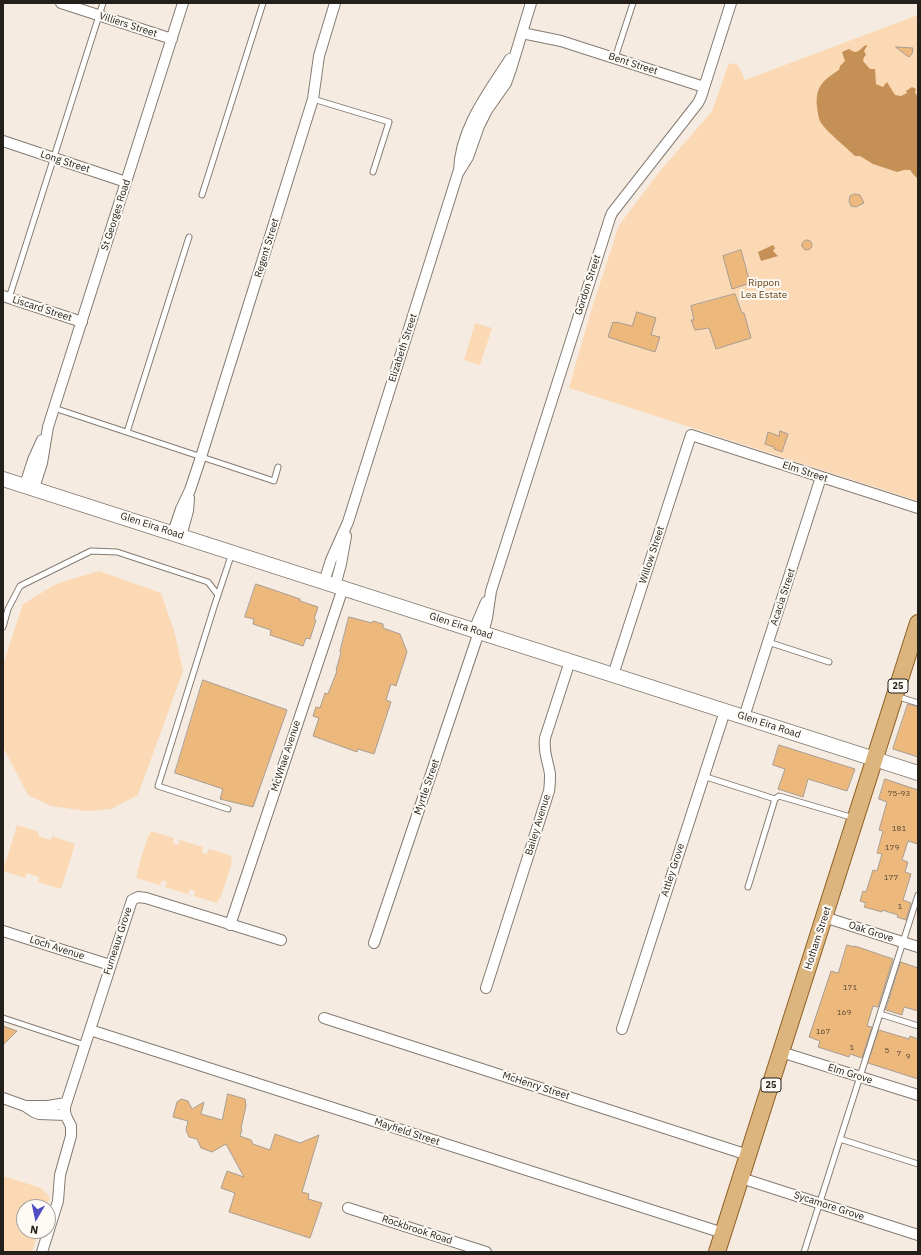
<!DOCTYPE html>
<html>
<head>
<meta charset="utf-8">
<style>
  body { margin:0 }
  #map { position:relative; width:921px; height:1255px; overflow:hidden; background:#f6ebe0; font-family:"IBM Plex Sans",sans-serif }
  canvas { display:block }
  .frame { position:absolute; inset:0; border:4px solid #23201c; pointer-events:none }
  .north { position:absolute; left:16px; top:1199px; width:40px; height:40px; box-sizing:border-box; background:#fefaf5; border:1px solid #a6a39e; border-radius:50%; rotate:189deg; font-size:11px; font-weight:700; line-height:16px; text-align:center; color:#23201c }
  .north::after { content:''; display:block; margin:auto; width:14px; height:18px; background:#514ec5; clip-path:polygon(50% 0,100% 100%,50% 72%,0 100%) }
</style>
</head>
<body>
<div id="map">
<canvas width="921" height="1255"></canvas>
<div class="frame"></div>
<div class="north">N</div>
</div>
<script>
const context = document.querySelector('canvas').getContext('2d');
context.lineJoin = 'round';
function fill(path, color) { context.fillStyle = color; context.fill(path, 'evenodd'); }
function trace(path, color, width, dash) { context.strokeStyle = color; context.lineWidth = width; context.lineCap = dash ? 'butt' : 'round'; context.setLineDash(dash || []); context.stroke(path); }
function write(font, color, halo, rows, align = 'center') {
  context.font = font + ' "IBM Plex Sans",sans-serif'; context.lineWidth = 4; context.setLineDash([]); context.textBaseline = 'middle'; context.strokeStyle = halo; context.fillStyle = color; for (const [text, x, y, turn = 0] of rows) {
    context.save(); context.translate(x, y); context.rotate((+turn || 0) * Math.PI / 180); context.textAlign = isNaN(turn) ? turn : align; if (halo) context.strokeText(text, 0, 0); context.fillText(text, 0, 0); context.restore();
  }
}
const green = new Path2D(`
  M 918,15 L 918,501 L 569,388 L 590,314 L 619,225 L 660,171 L 712,111 L 729,63 L 738,65 L 745,80 Z
  M 475,323 L 492,328 L 480,365 L 464,360 Z
  M 99,571 L 161,593 L 175,634 L 183,671 L 138,795 L 111,809 L 87,811 L 51,806 L 28,795 L 4,749 L 3,743 L 3,665 L 23,604 L 56,584 Z
  M 17,825 L 39,832 L 38,836 L 51,840 L 52,836 L 75,844 L 61,889 L 38,882 L 39,877 L 27,873 L 25,878 L 3,871 Z
  M 151,831 L 174,838 L 173,843 L 178,845 L 180,840 L 203,847 L 202,853 L 207,854 L 209,849 L 232,856 L 231,861 L 232,862 L 220,899 L 219,898 L 217,903 L 194,896 L 195,891 L 190,889 L 188,894 L 165,887 L 167,882 L 162,880 L 160,885 L 136,878 L 138,873 L 137,872 L 148,836 L 149,836 Z
  M 3,1176 L 41,1188 L 50,1197 L 46,1207 L 24,1207 L 24,1231 L 39,1231 L 32,1252 L 3,1252 Z`);
const water = new Path2D(`
  M 866,45 L 867,46 L 864,51 L 866,55 L 864,57 L 863,61 L 870,69 L 875,69 L 876,84 L 883,87 L 887,82 L 895,95 L 901,96 L 907,93 L 906,91 L 912,87 L 916,89 L 915,92 L 918,98 L 918,179 L 913,174 L 910,170 L 904,170 L 897,172 L 873,164 L 860,156 L 855,156 C 844,145 830,135 821,123 C 818,118 818,112 817,107 C 815,87 823,80 839,70 L 840,66 L 845,61 L 842,52 L 849,49 C 858,56 859,49 866,45 Z
  M 773,245 L 775,248 L 773,251 L 778,256 L 761,261 L 758,252 Z`);
const building = new Path2D(`
  M 896,47 L 913,48 L 912,54 L 909,57 L 906,55 Z
  M 855,194 L 860,195 L 864,203 L 856,207 L 851,206 L 849,201 L 850,196 Z
  M802 245a5 5 0 1 1 10 0a5 5 0 1 1-10 0Z
  M 741,250 L 750,283 L 732,289 L 723,256 Z
  M 735,294 L 742,313 L 744,313 L 751,338 L 716,349 L 709,328 L 695,330 L 691,320 L 694,320 L 691,306 Z
  M 637,312 L 656,318 L 651,335 L 660,337 L 655,352 L 608,337 L 613,322 L 616,323 L 616,322 L 632,326 Z
  M 780,431 L 788,434 L 782,452 L 774,449 L 774,447 L 765,444 L 768,432 L 779,436 Z
  M 256,584 L 300,599 L 300,601 L 318,607 L 314,619 L 316,620 L 310,639 L 306,638 L 303,646 L 270,635 L 271,630 L 253,624 L 254,619 L 245,617 Z
  M 349,617 L 372,623 L 373,621 L 383,624 L 383,628 L 400,634 L 407,652 L 396,686 L 391,684 L 386,700 L 391,702 L 374,754 L 358,749 L 357,752 L 313,736 L 319,718 L 313,716 L 316,707 L 320,708 L 325,693 L 328,694 L 337,671 L 336,670 L 341,653 L 340,652 Z
  M 203,680 L 287,710 L 253,807 L 220,799 L 223,789 L 175,773 Z
  M 908,704 L 918,707 L 918,757 L 893,749 Z
  M 779,745 L 855,769 L 847,791 L 808,779 L 803,797 L 778,789 L 785,769 L 773,765 Z
  M 885,779 L 918,790 L 918,844 L 908,841 L 902,860 L 908,862 L 905,872 L 911,874 L 903,900 L 911,903 L 906,920 L 897,917 L 898,915 L 882,910 L 882,912 L 864,907 L 866,903 L 860,901 L 863,891 L 866,892 L 873,870 L 877,871 L 882,854 L 877,853 L 883,831 L 879,830 L 887,802 L 879,799 Z
  M 847,945 L 855,947 L 855,946 L 893,959 L 878,1007 L 873,1006 L 867,1026 L 872,1027 L 862,1058 L 850,1054 L 849,1057 L 818,1047 L 820,1041 L 809,1037 L 831,971 L 838,973 Z
  M 901,962 L 918,968 L 918,1011 L 904,1007 L 902,1015 L 886,1010 Z
  M 3,1026 L 17,1031 L 3,1045 Z
  M 879,1030 L 909,1039 L 910,1036 L 918,1039 L 918,1079 L 868,1063 Z
  M 228,1094 L 245,1099 L 246,1106 L 241,1128 L 242,1130 L 240,1136 L 251,1140 L 253,1144 L 270,1150 L 275,1134 L 300,1143 L 319,1135 L 302,1192 L 309,1194 L 308,1199 L 322,1203 L 310,1238 L 229,1212 L 235,1193 L 221,1188 L 227,1171 L 244,1177 L 226,1144 L 212,1152 L 201,1148 L 197,1139 L 189,1137 L 186,1130 L 188,1121 L 173,1117 L 177,1102 L 181,1099 L 188,1101 L 192,1109 L 204,1102 L 201,1114 L 222,1120 Z`);
const lane = new Path2D(`
  M 615,58 L 633,3
  M 313,99 L 389,122 L 373,172
  M 202,195 L 263,3
  M 9,298 L 103,3
  M 54,408 L 274,481 L 278,467
  M 127,432 L 189,237
  M 3,627 L 8,609 L 20,586 L 91,551 L 117,552 L 208,582 L 218,595
  M 768,642 L 829,662
  M 896,696 L 918,703
  M 703,776 L 775,799 L 748,887
  M 775,799 L 779,796 L 854,818
  M 228,809 L 158,786 L 214,607 L 232,553
  M 880,1014 L 918,1026
  M 3,1018 L 85,1045
  M 840,1139 L 918,1164
  M 804,1252 L 918,895`);
const street = new Path2D(`
  M 61,3 L 172,39
  M 522,33 L 561,41 L 704,87
  M 3,141 L 126,182
  M 459,171 C 460,129 488,93 510,59
  M 3,296 L 82,322
  M 25,485 L 33,460 L 42,440
  M 34,488 L 42,463 L 48,427 L 54,408 L 183,3
  M 173,533 L 181,509 L 190,490 L 201,457 L 313,99 L 319,56 L 335,3
  M 181,536 L 188,511 L 189,498
  M 324,582 L 331,560 L 348,522 L 458,173 L 468,157 L 479,126 L 487,110 L 506,83 L 511,69 L 531,3
  M 335,586 L 341,564 L 346,536
  M 474,630 L 486,602
  M 483,633 L 487,618 L 491,591 L 610,218 L 612,213 L 698,103 L 701,97 L 731,3
  M 613,675 L 691,435 L 918,508
  M 744,717 L 821,477
  M 824,917 L 918,947
  M 230,925 L 343,588
  M 3,931 L 110,965
  M 374,943 L 479,632
  M 486,988 L 549,791 C 550,785 550,780 550,774 C 548,760 543,754 545,738 L 570,661
  M 324,1018 L 748,1155
  M 622,1029 L 725,711
  M 90,1030 L 723,1233
  M 781,1052 L 918,1095
  M 3,1098 L 25,1106 L 48,1106 L 66,1103
  M 25,1106 L 34,1112 L 39,1114 L 66,1115
  M 741,1178 L 918,1235
  M 348,1208 L 486,1252
  M 42,1252 L 58,1201 L 60,1175 L 71,1136 L 71,1126 L 65,1114 L 65,1107 L 132,900 L 138,897 L 146,898 L 281,940`);
const secondary = new Path2D(`
  M 3,479 L 918,773`);
const primary = new Path2D(`
  M 717,1252 L 918,623`);
const numberNames = [
  ["75-93",899,794],
  ["181",899,829],
  ["179",892,848],
  ["177",891,878],
  ["1",900,907],
  ["171",850,988],
  ["169",844,1013],
  ["167",823,1032],
  ["1",852,1048],
  ["5",887,1051],
  ["7",899,1054],
  ["9",908,1057]
];
const shields = [
  [898,686,20],
  [771,1085,20]
];
const shieldNames = [
  ["25",898,686],
  ["25",771,1085]
];
const streetNames = [
  ["Villiers Street",128,25,18],
  ["Bent Street",633,64,18],
  ["Long Street",65,162,18],
  ["St Georges Road",116,215,-72],
  ["Regent Street",267,248,-73],
  ["Gordon Street",588,285,-72],
  ["Liscard Street",42,309,18],
  ["Elizabeth Street",403,348,-72],
  ["Elm Street",805,472,18],
  ["Glen Eira Road",152,526,18],
  ["Willow Street",652,555,-72],
  ["Acacia Street",783,597,-72],
  ["Glen Eira Road",461,626,18],
  ["Glen Eira Road",769,725,18],
  ["McWhae Avenue",286,756,-72],
  ["Myrtle Street",427,787,-71],
  ["Bailey Avenue",538,825,-73],
  ["Attley Grove",673,870,-72],
  ["Oak Grove",871,932,18],
  ["Hotham Street",818,938,-72],
  ["Furneaux Grove",118,941,-72],
  ["Loch Avenue",57,948,18],
  ["Elm Grove",850,1074,17],
  ["McHenry Street",536,1086,18],
  ["Mayfield Street",407,1132,18],
  ["Sycamore Grove",829,1206,18],
  ["Rockbrook Road",417,1230,18]
];
const parkNames = [
  ["Rippon",764,283],
  ["Lea Estate",764,295]
];
fill(green, '#fbd9b5');
fill(water, '#c49055');
fill(building, '#edb87c');
trace(building, '#a79d93', 1);
trace(lane, '#857b72', 7);
trace(street, '#857b72', 12);
trace(secondary, '#857b72', 16);
trace(primary, '#8c6024', 18);
trace(lane, '#fff', 5);
trace(street, '#fff', 10);
trace(secondary, '#fff', 14);
trace(primary, '#dcb47e', 16);
write('8px', '#564634', null, numberNames);
for (const [x, y, w] of shields) { const box = new Path2D(); box.roundRect(x - w / 2, y - 7, w, 14, 3); context.fillStyle = '#fefaf5'; context.fill(box); trace(box, '#23201c', 1); }
write('bold 9px', '#23201c', null, shieldNames);
write('10px', '#23201c', '#fefaf5', streetNames);
write('10px', '#623e10', '#fefaf5', parkNames);
</script>
</body>
</html>
